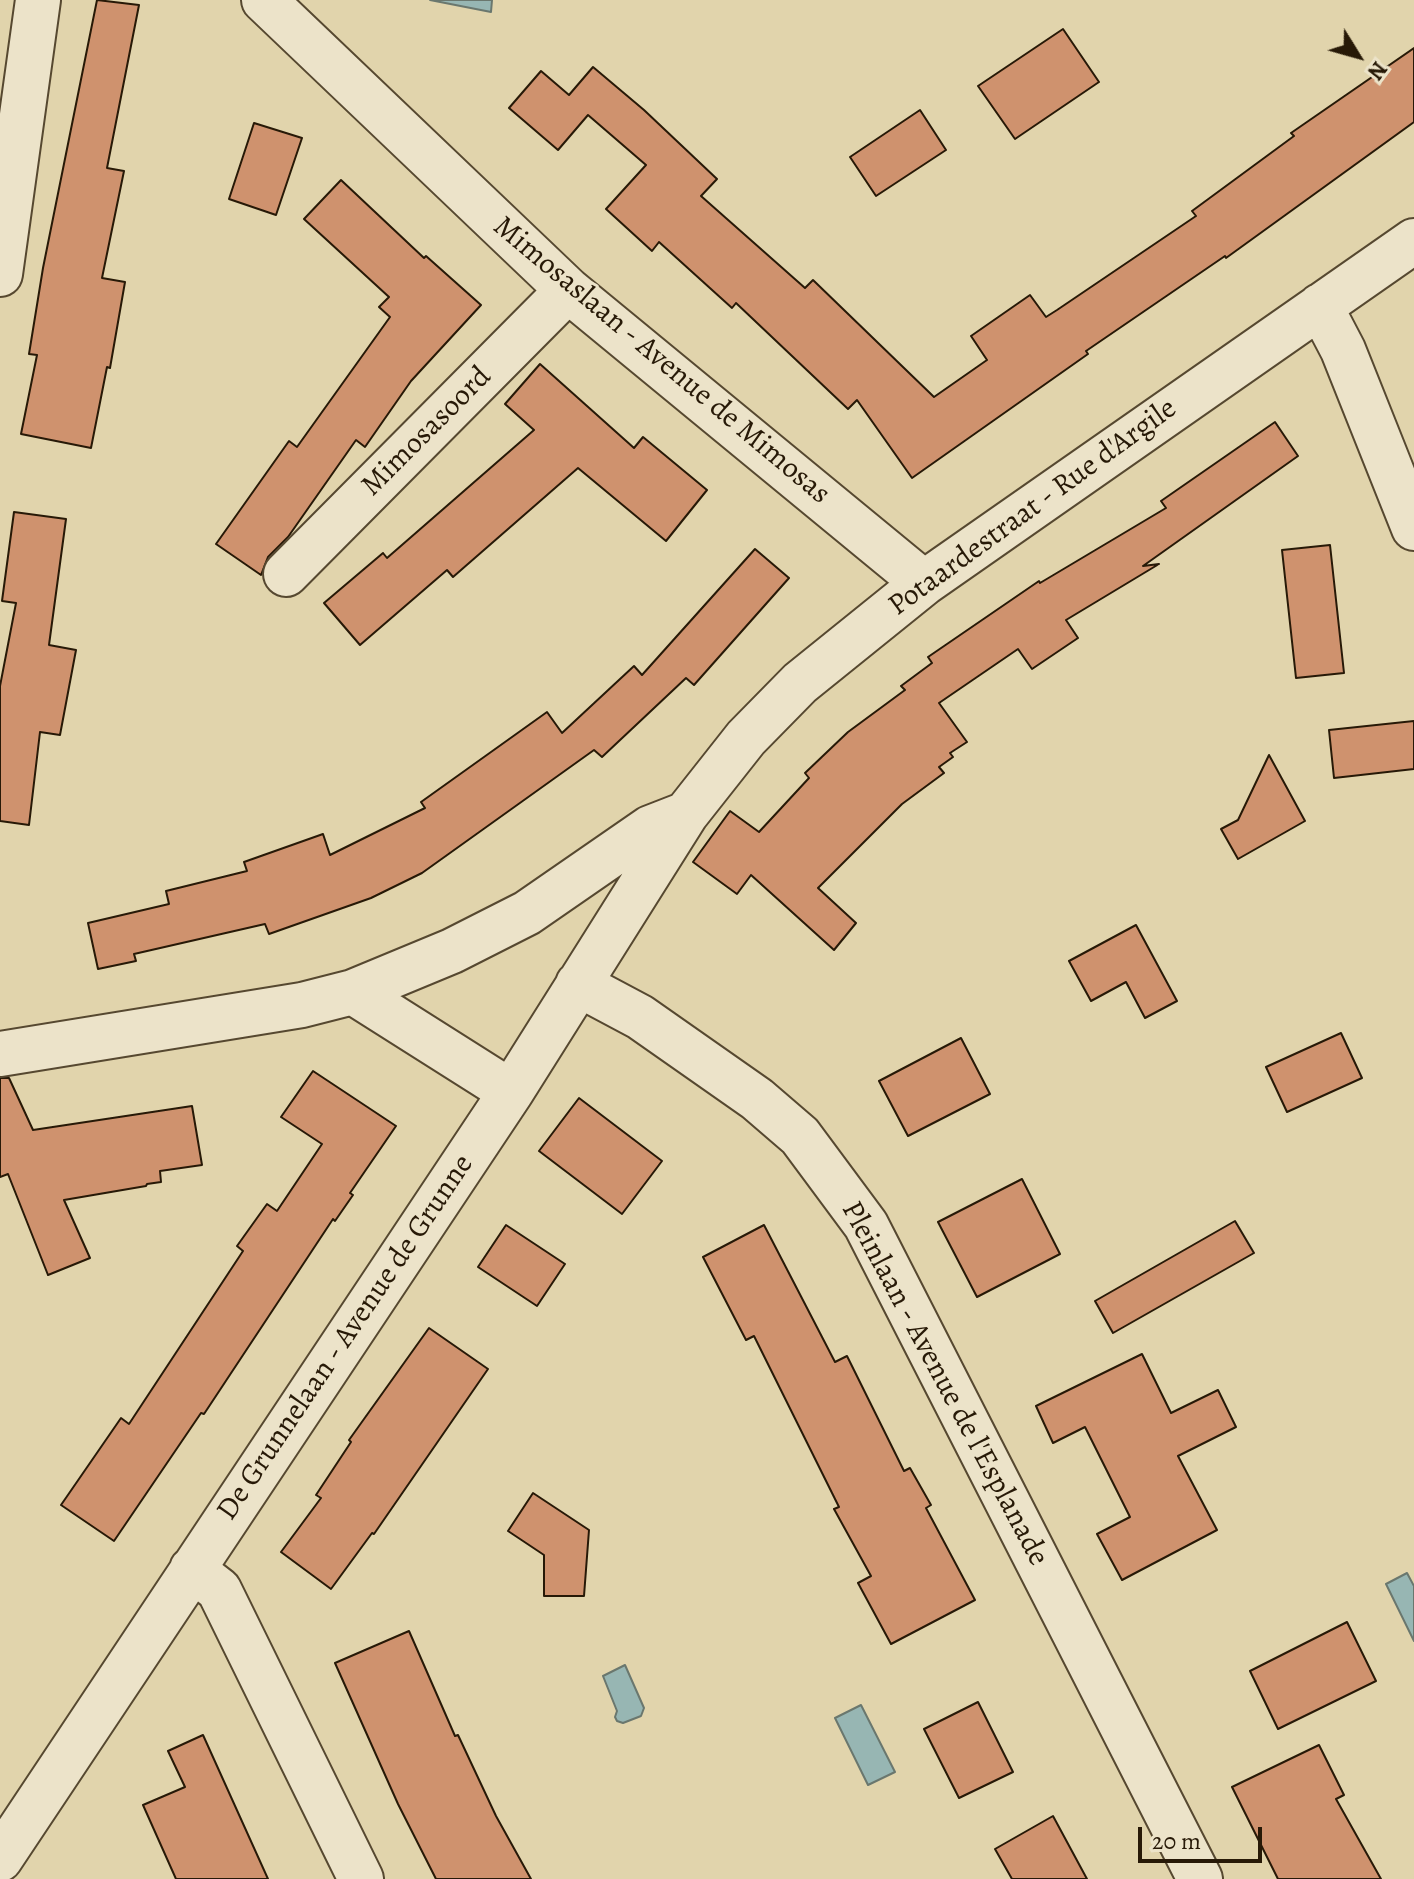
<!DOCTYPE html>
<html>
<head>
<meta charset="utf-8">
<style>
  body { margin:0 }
  #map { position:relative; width:1414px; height:1879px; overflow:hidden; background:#e1d4ac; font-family:Alegreya,serif }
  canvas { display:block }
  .north { position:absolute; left:1318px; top:16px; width:80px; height:80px; -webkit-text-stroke:6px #ece3c9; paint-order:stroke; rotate:127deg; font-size:22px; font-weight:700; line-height:32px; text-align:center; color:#271907 }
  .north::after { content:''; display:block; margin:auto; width:28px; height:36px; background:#271907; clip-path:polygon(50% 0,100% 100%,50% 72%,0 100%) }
  .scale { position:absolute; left:1138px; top:1827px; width:124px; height:36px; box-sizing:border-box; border:4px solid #271907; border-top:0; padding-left:10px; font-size:24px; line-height:28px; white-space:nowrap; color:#271907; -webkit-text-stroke:6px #ece3c9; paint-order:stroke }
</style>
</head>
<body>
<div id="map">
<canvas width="1414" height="1879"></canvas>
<div class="north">N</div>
<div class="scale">20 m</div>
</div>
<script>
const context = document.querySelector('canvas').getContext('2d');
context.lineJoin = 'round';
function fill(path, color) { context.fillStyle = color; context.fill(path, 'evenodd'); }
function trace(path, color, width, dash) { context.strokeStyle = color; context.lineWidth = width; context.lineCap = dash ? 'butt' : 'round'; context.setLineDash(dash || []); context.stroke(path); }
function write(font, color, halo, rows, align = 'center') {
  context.font = font + ' Alegreya,serif'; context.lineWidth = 6; context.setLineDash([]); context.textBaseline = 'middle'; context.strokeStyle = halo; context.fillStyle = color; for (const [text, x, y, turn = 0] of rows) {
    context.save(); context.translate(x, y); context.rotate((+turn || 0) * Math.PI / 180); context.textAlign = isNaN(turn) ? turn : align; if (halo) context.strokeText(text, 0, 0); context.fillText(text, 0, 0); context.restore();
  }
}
const water = new Path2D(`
  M 430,0 L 492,0 L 491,12 Z
  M 1407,1573 L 1414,1586 L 1414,1641 L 1386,1584 Z
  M 625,1665 L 644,1708 L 641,1716 L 623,1723 L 617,1721 L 615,1717 L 617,1711 L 603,1676 Z
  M 861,1705 L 895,1772 L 868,1785 L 835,1718 Z`);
const building = new Path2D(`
  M 97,0 L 139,5 L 107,168 L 124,171 L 102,278 L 125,282 L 110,368 L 107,367 L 91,448 L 21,434 L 37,355 L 29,354 L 43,268 Z
  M 1063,29 L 1099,82 L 1015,139 L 978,86 Z
  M 1414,48 L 1414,122 L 1226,258 L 1225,256 L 1086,351 L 1088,354 L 912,478 L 857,400 L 848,409 L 736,303 L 732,308 L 659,242 L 652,251 L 606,209 L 646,165 L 588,115 L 558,150 L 509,108 L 541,71 L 569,95 L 593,67 L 644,110 L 717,179 L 701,196 L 805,288 L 813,280 L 934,397 L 987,360 L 971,336 L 1030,295 L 1046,317 L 1057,310 L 1196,216 L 1192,211 L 1294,136 L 1291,133 Z
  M 920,110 L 946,150 L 876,196 L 850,157 Z
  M 254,123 L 302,138 L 276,215 L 229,199 Z
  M 341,180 L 424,258 L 426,256 L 481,305 L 411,381 L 365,447 L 356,440 L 288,537 L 268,557 L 261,575 L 216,544 L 289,441 L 297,447 L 390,317 L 379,307 L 389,297 L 304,219 Z
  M 540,364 L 634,448 L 643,437 L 707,490 L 666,541 L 578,468 L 453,577 L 447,570 L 360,645 L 324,603 L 383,553 L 387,558 L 534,430 L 505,404 Z
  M 1275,422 L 1298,456 L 1143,566 L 1159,564 L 1066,620 L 1078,638 L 1032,669 L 1018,649 L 939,703 L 967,742 L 950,753 L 953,757 L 939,767 L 944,773 L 902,804 L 818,888 L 856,923 L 834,950 L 751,875 L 737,894 L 693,862 L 730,811 L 759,832 L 809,778 L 805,773 L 848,732 L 905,690 L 901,686 L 932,663 L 928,657 L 1039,581 L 1040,583 L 1166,508 L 1161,501 Z
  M 14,512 L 66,519 L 49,645 L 76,650 L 60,735 L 40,732 L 29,825 L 0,821 L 0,686 L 16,603 L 2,601 Z
  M 1330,545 L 1344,673 L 1296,678 L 1282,550 Z
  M 755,549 L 789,578 L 694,685 L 686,678 L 602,757 L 594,750 L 422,873 L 371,898 L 269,934 L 265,924 L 134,954 L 136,961 L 98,969 L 88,923 L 169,904 L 166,891 L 247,871 L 244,862 L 323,834 L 330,855 L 425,808 L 421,802 L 547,712 L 562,733 L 634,666 L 642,675 Z
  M 1414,721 L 1414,769 L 1334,778 L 1329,730 Z
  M 1269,755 L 1305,821 L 1238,859 L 1221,829 L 1238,820 Z
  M 1136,925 L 1177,1001 L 1145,1018 L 1126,982 L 1091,1001 L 1069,961 Z
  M 1341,1033 L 1362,1078 L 1287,1112 L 1266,1067 Z
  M 961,1038 L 990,1094 L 908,1136 L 879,1081 Z
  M 313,1071 L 396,1126 L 350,1193 L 353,1195 L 335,1221 L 333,1219 L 204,1414 L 201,1413 L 114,1541 L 61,1505 L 121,1418 L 129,1424 L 243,1251 L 237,1246 L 267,1204 L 277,1211 L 322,1144 L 281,1117 Z
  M 0,1078 L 9,1078 L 33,1130 L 192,1106 L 202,1165 L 160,1171 L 161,1182 L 147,1184 L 146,1186 L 64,1200 L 90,1258 L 48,1275 L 8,1174 L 0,1177 Z
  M 579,1098 L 662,1161 L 622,1214 L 539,1151 Z
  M 1022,1179 L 1060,1254 L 977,1297 L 938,1222 Z
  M 1235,1221 L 1254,1253 L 1113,1333 L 1095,1301 Z
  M 506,1225 L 565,1264 L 537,1306 L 478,1267 Z
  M 764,1225 L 835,1362 L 847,1356 L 904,1471 L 910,1468 L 931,1505 L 926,1508 L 975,1600 L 891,1644 L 858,1583 L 871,1576 L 834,1509 L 839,1507 L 754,1336 L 746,1340 L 703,1257 Z
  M 429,1328 L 488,1369 L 374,1534 L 372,1533 L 331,1589 L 281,1552 L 321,1498 L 316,1495 L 351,1442 L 349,1440 Z
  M 1142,1354 L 1171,1413 L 1218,1390 L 1236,1427 L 1178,1456 L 1217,1530 L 1122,1580 L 1097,1534 L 1130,1517 L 1085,1427 L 1053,1443 L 1036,1406 Z
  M 533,1493 L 589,1530 L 584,1596 L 544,1596 L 544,1555 L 508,1531 Z
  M 1347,1622 L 1376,1681 L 1278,1729 L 1250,1671 Z
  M 409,1631 L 455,1736 L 458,1735 L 496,1816 L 531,1879 L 436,1879 L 398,1804 L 335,1663 Z
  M 978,1702 L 1013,1772 L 959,1798 L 924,1729 Z
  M 203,1735 L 268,1879 L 176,1879 L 143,1805 L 185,1787 L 168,1751 Z
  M 1319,1745 L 1344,1795 L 1336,1799 L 1381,1879 L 1278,1879 L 1232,1787 Z
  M 1053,1816 L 1087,1879 L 1012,1879 L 995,1849 Z`);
const minor = new Path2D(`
  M 264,0 L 568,290 L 924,583
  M 0,274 L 38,0
  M 1320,306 L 1343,350 L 1414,528
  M 286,574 L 568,290
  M 578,984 L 640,1017 L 757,1099 L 800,1136 L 866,1225 L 1200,1879
  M 353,992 L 511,1092
  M 0,1054 L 302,1005 L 353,992 L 452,951 L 527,913 L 650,828 L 686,814
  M 192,1569 L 219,1590 L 361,1879
  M 0,1859 L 511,1092 L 686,814 L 746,738 L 800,683 L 924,583 L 1414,241`);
const streetNames = [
  ["Mimosaslaan - Avenue de Mimosas",661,361,40],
  ["Mimosasoord",427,432,-45],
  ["Potaardestraat - Rue d'Argile",1033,508,-36],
  ["De Grunnelaan - Avenue de Grunne",346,1338,-56],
  ["Pleinlaan - Avenue de l'Esplanade",944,1384,62]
];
fill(water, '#97b6b3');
trace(water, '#6a776e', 2);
fill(building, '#cf926e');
trace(building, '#271907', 2);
trace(minor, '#564830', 48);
trace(minor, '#ece3c9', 44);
write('30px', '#271907', '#ece3c9', streetNames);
</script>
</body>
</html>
